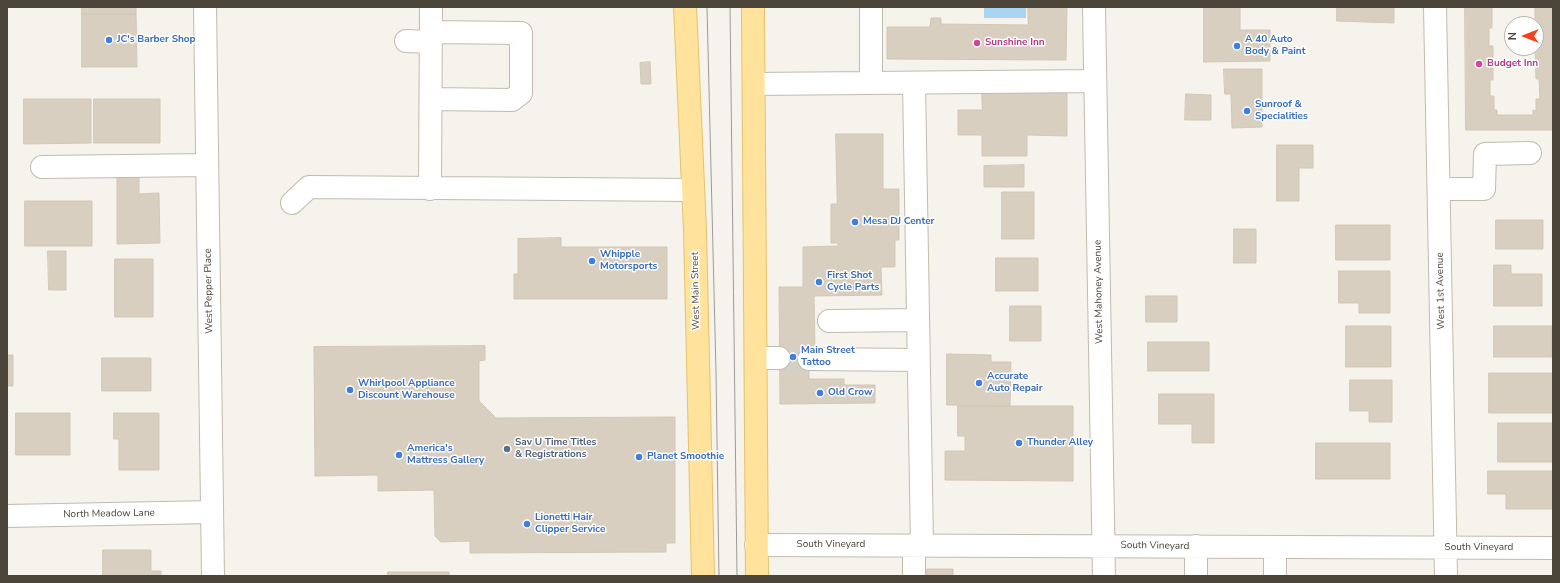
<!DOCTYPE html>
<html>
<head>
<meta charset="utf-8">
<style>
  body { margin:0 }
  #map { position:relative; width:1560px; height:583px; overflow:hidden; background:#f6f3ec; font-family:"Nunito Sans",sans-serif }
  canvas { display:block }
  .frame { position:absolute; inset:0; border:8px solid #4b4439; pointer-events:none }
  .north { position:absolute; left:1504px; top:16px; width:40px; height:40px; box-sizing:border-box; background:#fff; border:1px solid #b7b4b0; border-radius:50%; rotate:270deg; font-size:11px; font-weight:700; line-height:16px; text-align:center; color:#4b4439 }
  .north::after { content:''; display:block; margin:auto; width:14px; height:18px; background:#fc3f1d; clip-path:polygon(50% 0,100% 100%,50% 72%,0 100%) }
</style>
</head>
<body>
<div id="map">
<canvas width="1560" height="583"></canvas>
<div class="frame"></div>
<div class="north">N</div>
</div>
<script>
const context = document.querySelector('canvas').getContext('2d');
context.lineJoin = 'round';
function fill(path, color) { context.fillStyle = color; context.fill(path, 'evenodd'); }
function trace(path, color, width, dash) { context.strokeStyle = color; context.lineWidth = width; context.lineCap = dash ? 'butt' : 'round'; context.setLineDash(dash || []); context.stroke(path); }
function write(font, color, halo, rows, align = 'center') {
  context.font = font + ' "Nunito Sans",sans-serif'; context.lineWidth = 3; context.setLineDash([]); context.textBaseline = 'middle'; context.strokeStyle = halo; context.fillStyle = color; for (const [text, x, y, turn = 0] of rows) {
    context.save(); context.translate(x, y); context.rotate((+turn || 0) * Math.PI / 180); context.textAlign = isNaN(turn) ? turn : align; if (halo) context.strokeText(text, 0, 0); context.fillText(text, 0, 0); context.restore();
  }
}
const water = new Path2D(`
  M 984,7 L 1026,7 L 1026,18 L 984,18 Z`);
const building = new Path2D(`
  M 82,7 L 136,7 L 136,14 L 82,14 Z
  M 1028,7 L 1067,7 L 1066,60 L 887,59 L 887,27 L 930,27 L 931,18 L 941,18 L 941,24 L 1028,25 Z
  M 1204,7 L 1240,7 L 1240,30 L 1270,30 L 1270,61 L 1204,62 Z
  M 1337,7 L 1394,7 L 1394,23 L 1337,21 Z
  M 1465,7 L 1492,7 L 1492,28 L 1489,28 L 1489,46 L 1493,46 L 1493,80 L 1490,80 L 1490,96 L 1494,96 L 1494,110 L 1497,110 L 1497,115 L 1533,115 L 1533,110 L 1536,111 L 1536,99 L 1540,99 L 1539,79 L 1536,79 L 1535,48 L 1539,46 L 1539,27 L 1536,27 L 1535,24 L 1535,7 L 1553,7 L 1553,130 L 1466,130 Z
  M 82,14 L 136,14 L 137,67 L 82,67 Z
  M 650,62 L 651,84 L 641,84 L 640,63 Z
  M 1224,69 L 1262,69 L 1262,127 L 1232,128 L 1231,94 L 1225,94 Z
  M 982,92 L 1067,92 L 1067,136 L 1027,135 L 1027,156 L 982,156 L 982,135 L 958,135 L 958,110 L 982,110 Z
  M 1186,94 L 1211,95 L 1211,120 L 1185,120 Z
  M 24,99 L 91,99 L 91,143 L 24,144 Z
  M 94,99 L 160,99 L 160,143 L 94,143 Z
  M 836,134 L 883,134 L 883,189 L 899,189 L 899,240 L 895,240 L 895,267 L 881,267 L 882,295 L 814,296 L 815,350 L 809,350 L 809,379 L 844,379 L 844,385 L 875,385 L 875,403 L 780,404 L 779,287 L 803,287 L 803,247 L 838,246 L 838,243 L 831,243 L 831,204 L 837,204 Z
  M 1277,145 L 1313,145 L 1313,168 L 1299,168 L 1299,201 L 1277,201 Z
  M 1024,165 L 1024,187 L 984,187 L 984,166 Z
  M 139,172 L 139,194 L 159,193 L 160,243 L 117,244 L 117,173 Z
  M 1002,192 L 1034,192 L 1034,239 L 1002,239 Z
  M 25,201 L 92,201 L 92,246 L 25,246 Z
  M 1496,220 L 1543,220 L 1543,249 L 1496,249 Z
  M 1336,225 L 1390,225 L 1390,260 L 1336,260 Z
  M 1234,229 L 1256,229 L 1256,263 L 1234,263 Z
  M 561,238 L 561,247 L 667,247 L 667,299 L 514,299 L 514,274 L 518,274 L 518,239 Z
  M 48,251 L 66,251 L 66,290 L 49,290 Z
  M 996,258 L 1038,258 L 1038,291 L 996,291 Z
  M 115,259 L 153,259 L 153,317 L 115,317 Z
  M 1494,265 L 1511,265 L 1511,274 L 1542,274 L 1542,306 L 1494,306 Z
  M 1339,271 L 1390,271 L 1390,313 L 1359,313 L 1359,303 L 1339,303 Z
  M 1146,296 L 1177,296 L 1177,322 L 1146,322 Z
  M 1010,306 L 1041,306 L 1041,341 L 1010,341 Z
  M 1346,326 L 1391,326 L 1391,367 L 1346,367 Z
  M 1494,326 L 1552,326 L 1552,357 L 1494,357 Z
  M 1148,342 L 1209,342 L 1209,371 L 1148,371 Z
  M 485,346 L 485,360 L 479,361 L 479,401 L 496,418 L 675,417 L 675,543 L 666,543 L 666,552 L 470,553 L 470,541 L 441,542 L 435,536 L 434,490 L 378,491 L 378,475 L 315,476 L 314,347 Z
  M 947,354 L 991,355 L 991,362 L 1011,362 L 1010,406 L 947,405 Z
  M 7,355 L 13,355 L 13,386 L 7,386 Z
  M 102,358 L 151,358 L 151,391 L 102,391 Z
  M 1489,373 L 1553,373 L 1553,413 L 1489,413 Z
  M 1350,380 L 1392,380 L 1392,422 L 1369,422 L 1369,411 L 1350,411 Z
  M 1159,394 L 1214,394 L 1214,443 L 1192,443 L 1192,424 L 1159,424 Z
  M 958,406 L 1073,406 L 1073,481 L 945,480 L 945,451 L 965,451 L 965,436 L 958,436 Z
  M 16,413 L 70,413 L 70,455 L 16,455 Z
  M 114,413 L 159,413 L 159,470 L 119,470 L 119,439 L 114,439 Z
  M 1498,423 L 1553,423 L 1553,462 L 1498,462 Z
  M 1316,443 L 1390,443 L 1390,479 L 1316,479 Z
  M 1488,471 L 1553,471 L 1553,509 L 1506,509 L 1506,494 L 1488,494 Z
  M 103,550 L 151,550 L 151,571 L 161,571 L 161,576 L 103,576 Z
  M 927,569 L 953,569 L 953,576 L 927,576 Z
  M 388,572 L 449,572 L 449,576 L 388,576 Z`);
const minorTunnel = new Path2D(`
  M 779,358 L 809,359`);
const minor = new Path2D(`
  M 205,7 L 213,576
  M 1094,7 L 1104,576
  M 1435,7 L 1446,576
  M 406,41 L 431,42
  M 871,83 L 871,7
  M 914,83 L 922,545
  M 754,84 L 1095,81
  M 431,99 L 512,100 L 521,93 L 521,33 L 431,32
  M 42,167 L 206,165
  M 430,189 L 431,7
  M 1439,189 L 1484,189 L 1485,154 L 1530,153
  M 292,203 L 309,187 L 693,190
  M 829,321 L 918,320
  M 756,358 L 779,358
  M 809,359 L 918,360
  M 7,516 L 212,512
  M 756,545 L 1553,548
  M 914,545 L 914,576
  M 1196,546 L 1196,576
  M 1275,547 L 1275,576`);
const major = new Path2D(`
  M 685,7 L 695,230 L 703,576
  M 753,7 L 757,576`);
const tram = new Path2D(`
  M 707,7 L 716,372 L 719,576
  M 730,7 L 737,576`);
const markers = [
  [109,40,4,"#3f7fe0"],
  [977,43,4,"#d1479c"],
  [1237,46,4,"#3f7fe0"],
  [1479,64,4,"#d1479c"],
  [1247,111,4,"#3f7fe0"],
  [855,222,4,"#3f7fe0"],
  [592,261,4,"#3f7fe0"],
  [819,282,4,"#3f7fe0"],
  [793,357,4,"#3f7fe0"],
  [979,383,4,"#3f7fe0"],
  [350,390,4,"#3f7fe0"],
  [820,393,4,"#3f7fe0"],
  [1019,443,4,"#3f7fe0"],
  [507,449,4,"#5c6f8a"],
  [399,455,4,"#3f7fe0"],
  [639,457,4,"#3f7fe0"],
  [527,524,4,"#3f7fe0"]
];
const shopNames = [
  ["JC's Barber Shop",117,40],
  ["A 40 Auto",1245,40],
  ["Body & Paint",1245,52],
  ["Sunroof &",1255,105],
  ["Specialities",1255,117],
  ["Mesa DJ Center",863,222],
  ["Whipple",600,255],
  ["Motorsports",600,267],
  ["First Shot",827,276],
  ["Cycle Parts",827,288],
  ["Main Street",801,351],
  ["Tattoo",801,363],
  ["Accurate",987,377],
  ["Auto Repair",987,389],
  ["Whirlpool Appliance",358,384],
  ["Discount Warehouse",358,396],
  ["Old Crow",828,393],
  ["Thunder Alley",1027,443],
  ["America's",407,449],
  ["Mattress Gallery",407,461],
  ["Planet Smoothie",647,457],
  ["Lionetti Hair",535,518],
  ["Clipper Service",535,530]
];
const hotelNames = [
  ["Sunshine Inn",985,43],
  ["Budget Inn",1487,64]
];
const streetNames = [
  ["West Pepper Place",209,291,-91],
  ["West Main Street",696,291,-91],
  ["West 1st Avenue",1441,291,-91],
  ["West Mahoney Avenue",1099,292,-91],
  ["North Meadow Lane",109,514,-1],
  ["South Vineyard",831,545],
  ["South Vineyard",1155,546,1],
  ["South Vineyard",1479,548]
];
const serviceNames = [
  ["Sav U Time Titles",515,443],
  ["& Registrations",515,455]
];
fill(water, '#a9d4f2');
fill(building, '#d8cfc1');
trace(building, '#d3c7b4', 1);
trace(minorTunnel, '#d4d0c8', 22, [22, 11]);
trace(minor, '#c2bbae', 24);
trace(major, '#e6c16a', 24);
trace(minor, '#fff', 22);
trace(major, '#ffe39c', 22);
trace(tram, '#9a9a9a', 1);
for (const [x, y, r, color] of markers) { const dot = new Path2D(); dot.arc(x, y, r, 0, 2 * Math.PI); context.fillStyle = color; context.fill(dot); trace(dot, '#fff', 1.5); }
write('bold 10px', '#366cbe', '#fff', shopNames, 'left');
write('bold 10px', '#b23c85', '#fff', hotelNames, 'left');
write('10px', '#4b4439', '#fff', streetNames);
write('bold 10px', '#4e5e75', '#fff', serviceNames, 'left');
</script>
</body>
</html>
